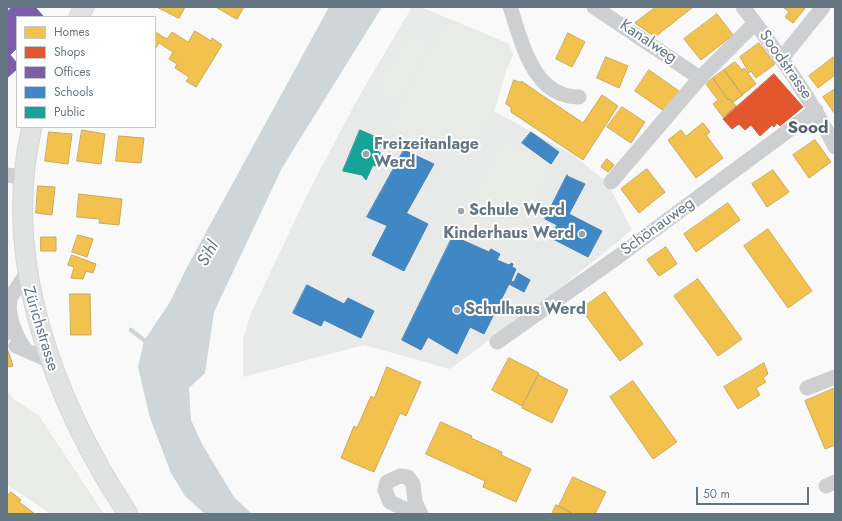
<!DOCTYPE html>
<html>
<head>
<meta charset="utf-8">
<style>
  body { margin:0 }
  #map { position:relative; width:842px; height:521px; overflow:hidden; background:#f9f9f9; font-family:Jost,sans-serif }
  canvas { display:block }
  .frame { position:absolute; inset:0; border:8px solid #657683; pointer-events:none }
  .legend { position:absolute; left:16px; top:16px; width:140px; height:112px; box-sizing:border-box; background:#fff; border:1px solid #c1c8cd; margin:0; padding:5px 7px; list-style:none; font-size:12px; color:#657683 }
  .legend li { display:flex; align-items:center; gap:8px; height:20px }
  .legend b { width:20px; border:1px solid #c1c8cd }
  .scale { position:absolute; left:696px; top:487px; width:113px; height:18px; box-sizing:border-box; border:2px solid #657683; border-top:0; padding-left:5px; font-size:12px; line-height:14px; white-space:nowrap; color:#657683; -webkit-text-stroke:3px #fff; paint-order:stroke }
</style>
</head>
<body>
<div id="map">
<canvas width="842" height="521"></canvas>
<div class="frame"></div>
<ul class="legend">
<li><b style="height:11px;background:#f2c14e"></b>Homes</li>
<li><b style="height:11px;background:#e4572e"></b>Shops</li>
<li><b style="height:11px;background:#7b5ea7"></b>Offices</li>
<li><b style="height:11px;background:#3f88c5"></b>Schools</li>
<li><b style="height:11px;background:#17a398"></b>Public</li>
</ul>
<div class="scale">50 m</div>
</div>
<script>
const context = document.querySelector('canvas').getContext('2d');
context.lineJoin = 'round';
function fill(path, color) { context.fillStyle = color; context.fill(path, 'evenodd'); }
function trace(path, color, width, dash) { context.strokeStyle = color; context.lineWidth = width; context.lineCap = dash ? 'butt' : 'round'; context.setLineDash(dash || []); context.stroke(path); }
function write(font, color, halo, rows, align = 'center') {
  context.font = font + ' Jost,sans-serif'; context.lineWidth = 4; context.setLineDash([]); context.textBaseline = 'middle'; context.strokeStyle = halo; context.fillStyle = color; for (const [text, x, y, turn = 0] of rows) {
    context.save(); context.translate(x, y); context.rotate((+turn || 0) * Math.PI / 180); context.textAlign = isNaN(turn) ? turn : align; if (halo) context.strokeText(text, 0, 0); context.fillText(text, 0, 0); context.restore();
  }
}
const built = new Path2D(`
  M 412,7 L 421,7 L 509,44 L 513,55 L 507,68 L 494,111 L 573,155 L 607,182 L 632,230 L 560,288 L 450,369 L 364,345 L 243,377 L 243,338 L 251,313 L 309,191 L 358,98 Z`);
const green = new Path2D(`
  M 448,18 L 509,44 L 513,55 L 507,68 L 494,111 L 461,161 L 390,126 Z
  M 410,34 L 430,45 L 397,104 L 376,92 Z
  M 502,142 L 551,166 L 510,247 L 462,222 Z
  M 7,391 L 14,399 L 39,416 L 104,514 L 48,514 L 48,512 L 9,486 L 7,481 Z`);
const water = new Path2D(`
  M 329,7 L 382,7 L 282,168 L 214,312 L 205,373 L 189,388 L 191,420 L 202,444 L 234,497 L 252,514 L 205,514 L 185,496 L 171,473 L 150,418 L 138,367 L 144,341 L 170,302 L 187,267 Z`);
const homes = new Path2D(`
  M 157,7 L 185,7 L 179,18 Z
  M 216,7 L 244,7 L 237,19 Z
  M 656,7 L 693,7 L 655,37 L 635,23 Z
  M 783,7 L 806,7 L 793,23 L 785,17 L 789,12 Z
  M 717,14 L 733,35 L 701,60 L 684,39 Z
  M 195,31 L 211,41 L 212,38 L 222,45 L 196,87 L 186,81 L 189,77 L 175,68 L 177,64 L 169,59 L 173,52 L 159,43 L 155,49 L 155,32 L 167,39 L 172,32 L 188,42 Z
  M 568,33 L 585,42 L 572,67 L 556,59 Z
  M 759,43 L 775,64 L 756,78 L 751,71 L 749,73 L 740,57 Z
  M 835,56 L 835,75 L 818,88 L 809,76 Z
  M 606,57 L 628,66 L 619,88 L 597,78 Z
  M 735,62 L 742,70 L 744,68 L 756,84 L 742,95 L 724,70 Z
  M 649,70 L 679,91 L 664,111 L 635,91 Z
  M 724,70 L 743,95 L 732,103 L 730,99 L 728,100 L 713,78 Z
  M 713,78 L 728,100 L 730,99 L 736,106 L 723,117 L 713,104 L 718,100 L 706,84 Z
  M 514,80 L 521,83 L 521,81 L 583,123 L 602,95 L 618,106 L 583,160 L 511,112 L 511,107 L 506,104 Z
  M 835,89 L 835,114 L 823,97 Z
  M 622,107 L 645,122 L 631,143 L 607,127 Z
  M 703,123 L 710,132 L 706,135 L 723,158 L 696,178 L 668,140 L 681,130 L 686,136 Z
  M 82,130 L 105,134 L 101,164 L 77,161 Z
  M 49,132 L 72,134 L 68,164 L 45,161 Z
  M 119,136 L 144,138 L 141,163 L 116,161 Z
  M 815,140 L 831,162 L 809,178 L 793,155 Z
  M 607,159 L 614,165 L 608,172 L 601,167 Z
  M 647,169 L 665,192 L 639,213 L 621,189 Z
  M 773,170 L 789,192 L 767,207 L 752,184 Z
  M 38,186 L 55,187 L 52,215 L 36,213 Z
  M 79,194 L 122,199 L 119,225 L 99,223 L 100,219 L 77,217 Z
  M 728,203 L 740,220 L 696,252 L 684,234 Z
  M 768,229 L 812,291 L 788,308 L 744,246 Z
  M 78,235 L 93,239 L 87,257 L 72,252 Z
  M 41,237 L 56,237 L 56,251 L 41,251 Z
  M 666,247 L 677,264 L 659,276 L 647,260 Z
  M 72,255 L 96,264 L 93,273 L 86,271 L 83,279 L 71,278 L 74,267 L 68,265 Z
  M 698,279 L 742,339 L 718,356 L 674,296 Z
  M 605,292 L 643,344 L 620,361 L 581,309 Z
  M 70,294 L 90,294 L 91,335 L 71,335 Z
  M 7,348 L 13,366 L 7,367 Z
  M 509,358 L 539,373 L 522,406 L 492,390 Z
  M 764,363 L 768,374 L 763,378 L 766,382 L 756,388 L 760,395 L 738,409 L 724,387 Z
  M 387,367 L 421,382 L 406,416 L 400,413 L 374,472 L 341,458 L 354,426 L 357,428 L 371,396 L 374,398 Z
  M 539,375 L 568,390 L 552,423 L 522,408 Z
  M 633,381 L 677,442 L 653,459 L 610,397 Z
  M 835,388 L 835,445 L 825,449 L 805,401 Z
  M 441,422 L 472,436 L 471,438 L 502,452 L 501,455 L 531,469 L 516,502 L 483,487 L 485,481 L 426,454 Z
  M 573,477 L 606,492 L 595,514 L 573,514 L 559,506 Z
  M 11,492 L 21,500 L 19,502 L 35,514 L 7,514 L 7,497 Z
  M 556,505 L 559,506 L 573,514 L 552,514 Z`);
const shops = new Path2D(`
  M 774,74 L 803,107 L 780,126 L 777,123 L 774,127 L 772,125 L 760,136 L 751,125 L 745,130 L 739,124 L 732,129 L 723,119 Z`);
const offices = new Path2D(`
  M 12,7 L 35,7 L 44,17 L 17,17 L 17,48 L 10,55 L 17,63 L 17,69 L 7,78 L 7,12 Z`);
const schools = new Path2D(`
  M 531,132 L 559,152 L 551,164 L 522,143 Z
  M 404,150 L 434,164 L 397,230 L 367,217 Z
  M 567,175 L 567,176 L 585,184 L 569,214 L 602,231 L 588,257 L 551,238 L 557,225 L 545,219 Z
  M 406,213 L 428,224 L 404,271 L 372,255 L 387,226 L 397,230 Z
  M 453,236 L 489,252 L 491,249 L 500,254 L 497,260 L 509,265 L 511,263 L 513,264 L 512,267 L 516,269 L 511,281 L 514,282 L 518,273 L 530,280 L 524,292 L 509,284 L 484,334 L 470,327 L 457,354 L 428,337 L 421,350 L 402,340 Z
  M 307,285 L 344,304 L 348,298 L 374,311 L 361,338 L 324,320 L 321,326 L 293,313 Z`);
const public = new Path2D(`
  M 360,130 L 383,140 L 378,152 L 386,156 L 379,167 L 373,165 L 366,180 L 362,175 L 343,171 Z`);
const stream = new Path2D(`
  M 131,330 L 149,344`);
const minorTunnel = new Path2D(`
  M 7,332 L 10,340`);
const minor = new Path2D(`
  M 510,7 C 522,41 532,97 579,97
  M 594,7 L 700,78
  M 743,7 C 778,53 809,95 835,147
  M 782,58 L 823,7
  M 7,175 L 21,177
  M 611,182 L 700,78 L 755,23
  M 10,300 C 7,315 16,337 25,349
  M 7,303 L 24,277
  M 497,342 L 619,256 L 816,110
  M 16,346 L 48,360
  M 807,388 L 835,377
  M 826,486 L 835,482
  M 415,514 L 390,502 L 385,490 L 387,482 L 400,476 L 408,477 L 413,484 L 415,502 L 421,514`);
const major = new Path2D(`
  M 79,17 L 84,7
  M 32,127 C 0,261 55,403 128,514`);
const markers = [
  [366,154,4,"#99a4ac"],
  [461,211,4,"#99a4ac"],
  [582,234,4,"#99a4ac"],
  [457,310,4,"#99a4ac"]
];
const streetNames = [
  ["Kanalweg",648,42,34],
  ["Soodstrasse",785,65,55],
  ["Schönauweg",658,227,-36],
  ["Zürichstrasse",40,329,73]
];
const poiNames = [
  ["Freizeitanlage",374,145],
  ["Werd",374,163],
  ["Schule Werd",469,211],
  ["Kinderhaus Werd",574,234,"right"],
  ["Schulhaus Werd",465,310]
];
const neighbourhoodNames = [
  ["Sood",808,129]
];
const waterNames = [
  ["Sihl",209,254,-60]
];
fill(built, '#e8e9e9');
fill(green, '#e8ebe6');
fill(water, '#ced6d9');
fill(homes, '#f2c14e');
trace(homes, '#c8aa5e', 1);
fill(shops, '#e4572e');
trace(shops, '#be6048', 1);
fill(offices, '#7b5ea7');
trace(offices, '#74659c', 1);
fill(schools, '#3f88c5');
trace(schools, '#4a83b1', 1);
fill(public, '#17a398');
trace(public, '#2e9692', 1);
trace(stream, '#ced6d9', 4.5);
trace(minorTunnel, '#d4d8dc', 15, [15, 8]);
trace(major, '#d5d6d7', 21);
trace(minor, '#cecfd0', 15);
trace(major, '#e1e2e2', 19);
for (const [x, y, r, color] of markers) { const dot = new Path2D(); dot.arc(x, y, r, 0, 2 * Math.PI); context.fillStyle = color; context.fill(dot); trace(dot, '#fff', 1.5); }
write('16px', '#657683', '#fff', streetNames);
write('bold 16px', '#657683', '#fff', poiNames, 'left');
write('bold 17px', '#57646e', '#fff', neighbourhoodNames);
write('italic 17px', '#60757c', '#fff', waterNames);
</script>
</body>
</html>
